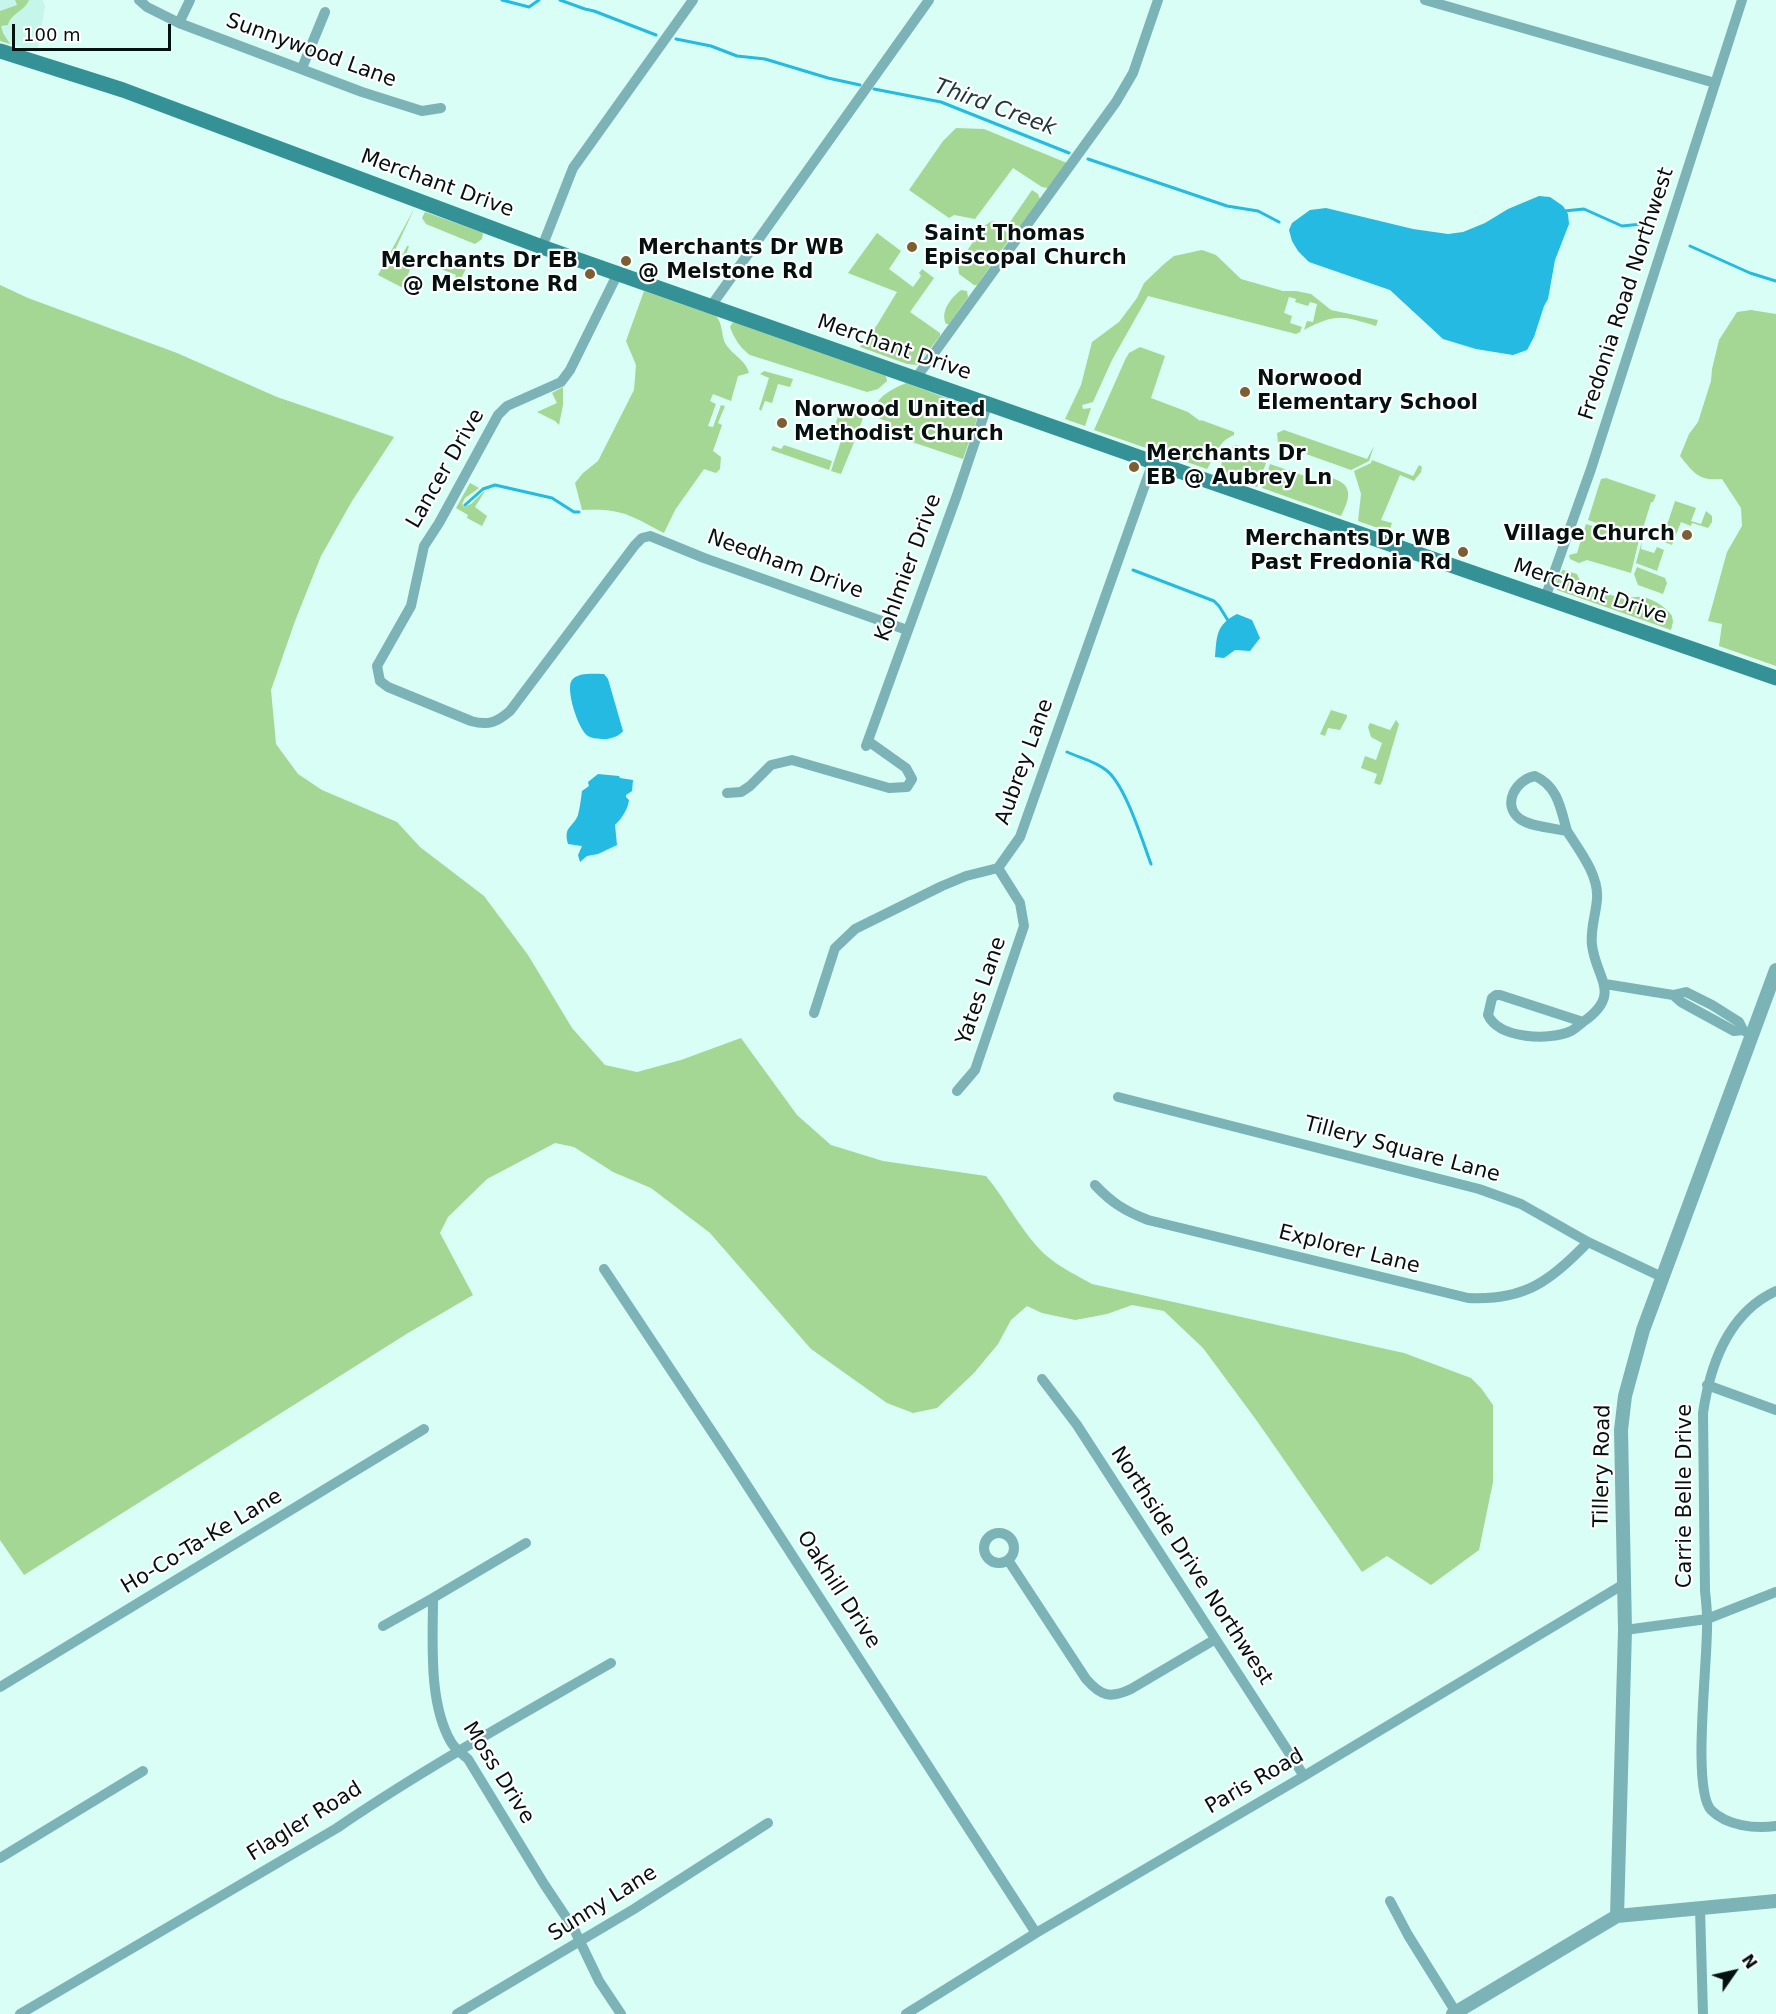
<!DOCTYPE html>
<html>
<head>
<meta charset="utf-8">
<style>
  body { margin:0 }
  #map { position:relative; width:1776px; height:2014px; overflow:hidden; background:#d9fef6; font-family:"DejaVu Sans",sans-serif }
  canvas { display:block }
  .north { position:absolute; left:1704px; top:1942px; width:60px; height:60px; -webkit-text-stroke:4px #fff; paint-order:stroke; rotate:56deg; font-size:16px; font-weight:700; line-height:24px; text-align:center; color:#05110f }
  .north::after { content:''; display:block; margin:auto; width:21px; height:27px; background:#05110f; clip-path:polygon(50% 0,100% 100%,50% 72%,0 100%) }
  .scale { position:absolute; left:12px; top:24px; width:159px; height:27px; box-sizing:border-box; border:3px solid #05110f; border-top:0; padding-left:8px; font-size:18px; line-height:21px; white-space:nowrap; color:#05110f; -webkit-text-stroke:4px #fff; paint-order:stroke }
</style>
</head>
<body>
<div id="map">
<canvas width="1776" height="2014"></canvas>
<div class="north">N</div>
<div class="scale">100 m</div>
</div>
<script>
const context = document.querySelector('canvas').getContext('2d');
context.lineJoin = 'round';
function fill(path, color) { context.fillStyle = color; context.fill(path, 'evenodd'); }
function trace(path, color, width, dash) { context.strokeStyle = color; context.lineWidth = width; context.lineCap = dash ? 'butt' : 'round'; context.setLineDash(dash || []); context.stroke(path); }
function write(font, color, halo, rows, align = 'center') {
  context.font = font + ' "DejaVu Sans",sans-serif'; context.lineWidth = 4.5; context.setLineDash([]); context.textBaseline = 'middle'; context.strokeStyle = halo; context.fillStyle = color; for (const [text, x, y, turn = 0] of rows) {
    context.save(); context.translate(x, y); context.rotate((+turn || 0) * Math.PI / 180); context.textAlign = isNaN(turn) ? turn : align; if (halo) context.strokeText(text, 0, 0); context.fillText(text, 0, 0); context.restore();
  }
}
const built = new Path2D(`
  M 0,0 L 43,0 L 45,7 L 37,52 L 0,41 Z`);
const green = new Path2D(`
  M 15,0 L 29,0 C 24,12 11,13 8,25 L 1,26 L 3,33 L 10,44 L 0,41 L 0,11 L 17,5 Z
  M 956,128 L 984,129 L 1067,163 L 1048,188 L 1042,187 L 1013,168 L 975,219 L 954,215 L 949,218 L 909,190 L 943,141 Z
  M 1032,190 L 1038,194 L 1040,199 L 1020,226 L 1013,225 L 1010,222 Z
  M 415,207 L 395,250 L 403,254 L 407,246 L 409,246 L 406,255 L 414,259 L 403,288 L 378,275 Z
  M 425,212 L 481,232 L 483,233 L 482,239 L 475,244 L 470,242 L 426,224 L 422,218 Z
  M 992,221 L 996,222 L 1011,237 L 977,285 L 974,285 L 959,274 L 958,264 L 984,226 Z
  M 877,233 L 901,251 L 889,269 L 913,287 L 921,276 L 919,273 L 922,269 L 934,278 L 910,312 L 940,333 L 940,336 L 917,365 L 907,364 L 860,347 L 877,325 L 897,292 L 848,273 Z
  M 1202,250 L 1216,255 L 1241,279 L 1283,291 L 1296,291 L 1311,294 L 1331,310 L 1378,320 L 1376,326 C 1342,316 1337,313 1304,330 L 1307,321 L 1313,322 L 1317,304 L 1310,302 L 1308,306 L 1295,302 L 1296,299 L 1289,297 L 1284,313 L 1292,316 L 1290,323 L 1302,327 L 1300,332 L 1296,334 L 1148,296 L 1112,360 L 1093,402 L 1082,405 L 1083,409 L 1091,408 L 1085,426 L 1065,419 L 1081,385 L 1092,342 L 1119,322 L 1137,298 L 1144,283 L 1164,264 L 1174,256 Z
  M 445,255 L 468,265 L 457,286 L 451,287 L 456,275 L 441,269 Z
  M 0,285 L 28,298 L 177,353 L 277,397 L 394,437 L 352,501 L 321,556 L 295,621 L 271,690 L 276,744 L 298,774 L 322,790 L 397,822 L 420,847 L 484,896 L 528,955 L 572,1028 L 605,1065 L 637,1072 L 681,1060 L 741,1038 L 797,1115 L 831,1145 L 883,1161 L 986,1176 C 1006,1200 1025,1238 1048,1257 C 1061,1268 1078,1276 1092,1284 L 1404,1353 L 1471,1378 L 1481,1388 L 1493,1405 L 1493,1482 L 1479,1550 L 1431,1585 L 1387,1556 L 1362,1572 L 1257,1421 L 1203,1348 L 1164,1311 L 1132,1305 L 1107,1314 L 1075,1320 L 1042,1313 L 1027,1306 L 1011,1320 L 998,1344 L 974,1373 L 937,1408 L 913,1413 L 887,1403 L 811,1349 L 710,1233 L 651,1188 L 613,1172 L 574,1147 L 555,1143 L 487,1179 L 448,1217 L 440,1233 L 473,1295 L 408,1333 L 24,1575 L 0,1540 Z
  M 961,290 L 967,291 L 968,297 L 949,324 L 946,324 C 940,311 951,298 961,290 Z
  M 644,291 L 716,316 C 723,324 721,334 725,343 C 732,355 746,360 749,373 L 738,376 L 731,401 L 713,394 L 710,401 L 716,404 L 708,426 L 713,427 L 721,405 L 725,406 L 718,423 L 722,425 L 713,451 L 721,457 L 720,469 L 716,473 L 704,469 L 675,510 L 664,533 C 630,515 622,508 582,510 L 575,483 L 583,473 L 598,461 L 634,390 L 636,365 L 626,341 Z
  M 1751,310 L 1776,314 L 1776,666 L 1719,646 L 1722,624 L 1708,621 L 1727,552 L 1742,526 L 1741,508 L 1722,479 C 1698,481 1694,473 1680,456 L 1689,434 L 1698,422 L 1711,381 L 1712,369 L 1719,340 L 1737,312 Z
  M 733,322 L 886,376 L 887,381 L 878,389 L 867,392 L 750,355 C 740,348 734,338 730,327 Z
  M 1140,347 L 1165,356 L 1151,398 L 1188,412 L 1200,421 L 1201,420 L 1234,432 L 1234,435 C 1217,442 1216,455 1207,469 L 1094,430 L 1125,360 L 1129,353 Z
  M 764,371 L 793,379 L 790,387 L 778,384 L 772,403 L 765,401 L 761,411 L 759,409 L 769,378 L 760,374 Z
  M 906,383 L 974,408 L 977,419 L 963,459 L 885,433 L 889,422 L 878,418 C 868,400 892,389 906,383 Z
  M 563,387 L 563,405 L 559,425 L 555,421 L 537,412 L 557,403 L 552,393 Z
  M 841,407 L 864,415 L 856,437 L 842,432 L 840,437 L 832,434 Z
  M 1284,430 L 1367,459 L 1374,446 L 1369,461 L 1351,470 L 1278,444 L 1277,433 Z
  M 843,435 L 855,440 L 841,474 L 831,471 Z
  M 784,445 L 832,461 L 829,470 L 771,450 L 773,446 L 781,449 Z
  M 1236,445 L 1248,448 L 1242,455 L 1266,463 L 1257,487 L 1220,474 C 1222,462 1223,450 1236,445 Z
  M 1372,460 L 1413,476 L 1419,465 L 1422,467 L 1421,472 L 1414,481 L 1400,475 L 1381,520 L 1392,523 L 1389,532 L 1358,521 L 1361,494 L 1354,471 L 1371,463 Z
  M 1270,464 L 1325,483 L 1332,478 C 1354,485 1350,498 1341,516 L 1262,488 Z
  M 1606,478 L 1656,495 L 1653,502 L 1651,502 L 1640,538 L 1588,520 L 1601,479 Z
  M 470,483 L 479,488 L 465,498 L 462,504 L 464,507 L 471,504 L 483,492 L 485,491 L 475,507 L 487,516 L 482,526 L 467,518 L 468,515 L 456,508 Z
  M 1675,501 L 1696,508 L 1691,521 L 1701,524 L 1706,511 L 1712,516 L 1712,522 L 1708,528 L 1692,523 L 1691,526 L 1681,522 L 1672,545 L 1659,540 L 1665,522 L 1668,522 Z
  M 1586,524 L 1639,540 L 1631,573 L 1587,560 L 1579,563 L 1570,559 L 1569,555 L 1577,553 Z
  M 1642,541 L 1641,549 L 1654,553 L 1657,547 L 1664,550 L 1657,571 L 1636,563 Z
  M 1637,567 L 1665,578 L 1667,583 L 1663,594 L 1638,585 L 1634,574 Z
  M 1563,570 L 1577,574 L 1582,585 L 1626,600 C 1640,591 1663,603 1672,616 L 1673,622 L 1671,630 L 1557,590 C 1555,585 1559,574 1563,570 Z
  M 1331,710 L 1347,715 L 1347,717 L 1340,730 L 1328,728 L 1325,736 L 1320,734 Z
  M 1396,720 L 1399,724 L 1382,782 L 1380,785 L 1374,783 L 1377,774 L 1361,768 L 1365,756 L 1376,760 L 1382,743 L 1371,737 L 1368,727 L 1370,723 L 1390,730 Z`);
const water = new Path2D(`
  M 1539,196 L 1550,197 L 1563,206 L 1568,214 L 1569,224 L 1555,260 L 1548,299 L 1544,306 L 1534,337 L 1527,350 L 1513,355 L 1476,349 L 1443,339 L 1390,290 L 1309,262 L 1298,251 L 1292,241 L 1289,230 L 1292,223 L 1310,210 L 1326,208 L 1413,229 L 1448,234 L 1463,232 L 1485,223 L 1508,209 Z
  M 1237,614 L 1252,620 L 1260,638 L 1250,651 L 1235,650 L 1224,658 L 1215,657 C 1217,635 1216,625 1237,614 Z
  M 604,674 L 608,679 L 623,731 C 619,736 613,738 607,739 C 601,739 593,739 588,736 C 578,730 565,688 572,680 C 578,672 595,674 604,674 Z
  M 598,774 L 619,776 L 620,778 L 633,780 L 632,791 L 626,795 L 626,797 L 629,800 C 628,809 622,818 615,825 L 617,845 L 598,854 L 587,856 L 580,862 L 578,855 L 582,846 L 568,844 C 563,826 573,828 578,815 C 580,807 581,799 582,791 L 589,786 L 588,782 Z`);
const stream = new Path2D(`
  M 502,0 L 529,7 L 539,0
  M 560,0 L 585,9 L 594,11 L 656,35
  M 676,39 L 711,46 L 737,56 L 765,59 L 828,78 L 860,85
  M 874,89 L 941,102 L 1069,153
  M 1088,159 L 1227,206 L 1258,211 L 1279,222
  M 1564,211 L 1584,209 L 1622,226 L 1642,224
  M 1690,246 L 1750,273 L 1776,281
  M 465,505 L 483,489 L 495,485 L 552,498 L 574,512 L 579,512
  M 1133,570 L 1214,601 L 1219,606 L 1229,622
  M 1067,752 C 1080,758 1095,761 1106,770 C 1125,784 1142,840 1151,864`);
const minor = new Path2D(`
  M 139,0 L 147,7 L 179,23 L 362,92 L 422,111 L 441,108
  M 1425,0 L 1715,83
  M 179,23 L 190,0
  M 302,68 L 325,12
  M 542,247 L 573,168 L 693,0
  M 618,273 L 570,370 L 561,382 L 507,406 L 498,415 L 439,523 L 424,546 L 411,606 L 377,666 L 380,681 L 388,687 L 471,721 C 489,726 497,722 510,711 L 635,545 L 642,538 L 650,536 L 704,558 L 907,630
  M 711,306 L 929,0
  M 916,378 L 1116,102 L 1133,73 L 1158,0
  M 1545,598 L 1591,469 L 1742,0
  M 866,746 L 957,495 L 988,403
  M 1535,776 C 1558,786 1561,810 1567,831 C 1553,828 1532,827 1520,819 C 1501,805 1516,779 1535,776 Z
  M 727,793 L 741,792 L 750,786 L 771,765 L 792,760 L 889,788 L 907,787 L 912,779 L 906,768 L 868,741
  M 1567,831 C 1579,850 1599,875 1597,899 C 1596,914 1590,930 1592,945 C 1596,979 1623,994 1583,1022
  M 1605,984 L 1673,995 L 1686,992 L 1712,1005 L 1739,1022 L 1743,1030 L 1751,1035
  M 1496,995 L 1500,995 L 1583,1022 C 1579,1025 1575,1029 1571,1031 C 1550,1041 1499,1039 1488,1015 L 1492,998 Z
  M 1673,995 L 1681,1002 L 1734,1031 L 1743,1030
  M 814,1013 L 835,948 L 855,929 L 942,886 L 966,876 L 998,868 L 1020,837 L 1153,462
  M 957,1091 L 975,1070 L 1024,926 L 1020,903 L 998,868
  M 1118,1097 L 1479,1189 L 1521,1204 L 1588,1242 L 1662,1277
  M 1095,1185 C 1112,1203 1125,1211 1148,1220 L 1468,1298 C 1524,1301 1551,1281 1588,1242
  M 604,1269 L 730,1459 L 1036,1933
  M 1776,1291 C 1728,1313 1710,1365 1703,1413 L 1705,1591 C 1706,1600 1707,1609 1707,1618 C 1709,1653 1691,1788 1711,1810 C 1727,1826 1755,1829 1776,1826
  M 1042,1379 L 1077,1425 L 1304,1776
  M 1707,1385 L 1776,1410
  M984 1548a15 15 0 1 1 30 0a15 15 0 1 1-30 0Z
  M 526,1543 L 433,1598 C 433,1642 428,1702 451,1742 C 455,1749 462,1754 468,1759 L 544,1884 L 574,1929 L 599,1981 L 621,2014
  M 1008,1560 L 1086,1679 C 1101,1696 1110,1699 1131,1689 L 1214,1640
  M 383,1626 L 433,1598
  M 1625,1630 L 1707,1619 L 1776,1592
  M 0,1687 L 424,1429
  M 0,1858 L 143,1771
  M 1390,1901 L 1408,1935 L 1457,2014
  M 1700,1908 L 1703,2014
  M 20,2014 L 337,1828 C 425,1768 519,1716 611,1663
  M 457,2014 L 634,1909 L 768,1823
  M 906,2014 L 1036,1933 L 1304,1776 L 1624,1584`);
const tertiary = new Path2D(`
  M 1617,1916 L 1625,1630 L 1621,1430 L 1625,1396 L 1643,1330 L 1776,970
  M 1453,2014 L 1617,1916 L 1776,1901`);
const secondary = new Path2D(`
  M 0,51 L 123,90 L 542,247 L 1153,462 L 1776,678`);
const markers = [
  [912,247,6,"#7b5e32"],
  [626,261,6,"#7b5e32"],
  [590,274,6,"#7b5e32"],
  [1245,392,6,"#7b5e32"],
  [782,423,6,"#7b5e32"],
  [1134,467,6,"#7b5e32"],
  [1687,535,6,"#7b5e32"],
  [1463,552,6,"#7b5e32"]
];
const streetNames = [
  ["Sunnywood Lane",311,51,20],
  ["Merchant Drive",437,184,20],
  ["Fredonia Road Northwest",1627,294,-72],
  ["Merchant Drive",894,348,19],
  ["Lancer Drive",446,469,-60],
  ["Needham Drive",785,565,20],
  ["Kohlmier Drive",909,568,-70],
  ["Merchant Drive",1590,592,19],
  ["Aubrey Lane",1025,762,-70],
  ["Yates Lane",982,991,-71],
  ["Tillery Square Lane",1402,1150,15],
  ["Explorer Lane",1349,1250,14],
  ["Tillery Road",1603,1466,-89],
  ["Carrie Belle Drive",1686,1496,-90],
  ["Ho-Co-Ta-Ke Lane",202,1542,-31],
  ["Northside Drive Northwest",1191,1566,57],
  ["Oakhill Drive",838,1590,57],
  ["Moss Drive",498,1773,58],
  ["Paris Road",1255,1782,-30],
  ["Flagler Road",305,1822,-32],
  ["Sunny Lane",603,1904,-32]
];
const poiNames = [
  ["Saint Thomas",924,235],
  ["Episcopal Church",924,259],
  ["Merchants Dr WB",638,249],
  ["@ Melstone Rd",638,273],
  ["Merchants Dr EB",578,262,"right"],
  ["@ Melstone Rd",578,286,"right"],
  ["Norwood",1257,380],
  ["Elementary School",1257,404],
  ["Norwood United",794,411],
  ["Methodist Church",794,435],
  ["Merchants Dr",1146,455],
  ["EB @ Aubrey Ln",1146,479],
  ["Village Church",1675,535,"right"],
  ["Merchants Dr WB",1451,540,"right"],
  ["Past Fredonia Rd",1451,564,"right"]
];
const waterNames = [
  ["Third Creek",995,108,20]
];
fill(built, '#c6f5eb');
fill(green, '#a3d793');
fill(water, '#24bae1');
trace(stream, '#24bae1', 3);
trace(minor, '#7cb3b6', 10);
trace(tertiary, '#7cb3b6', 14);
trace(secondary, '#349297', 15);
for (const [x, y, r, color] of markers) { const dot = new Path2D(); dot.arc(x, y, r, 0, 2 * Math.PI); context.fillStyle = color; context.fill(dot); trace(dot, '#fff', 2); }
write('21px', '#05110f', '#fff', streetNames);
write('bold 21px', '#05110f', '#fff', poiNames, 'left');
write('italic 22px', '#20373e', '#fff', waterNames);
</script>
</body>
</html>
